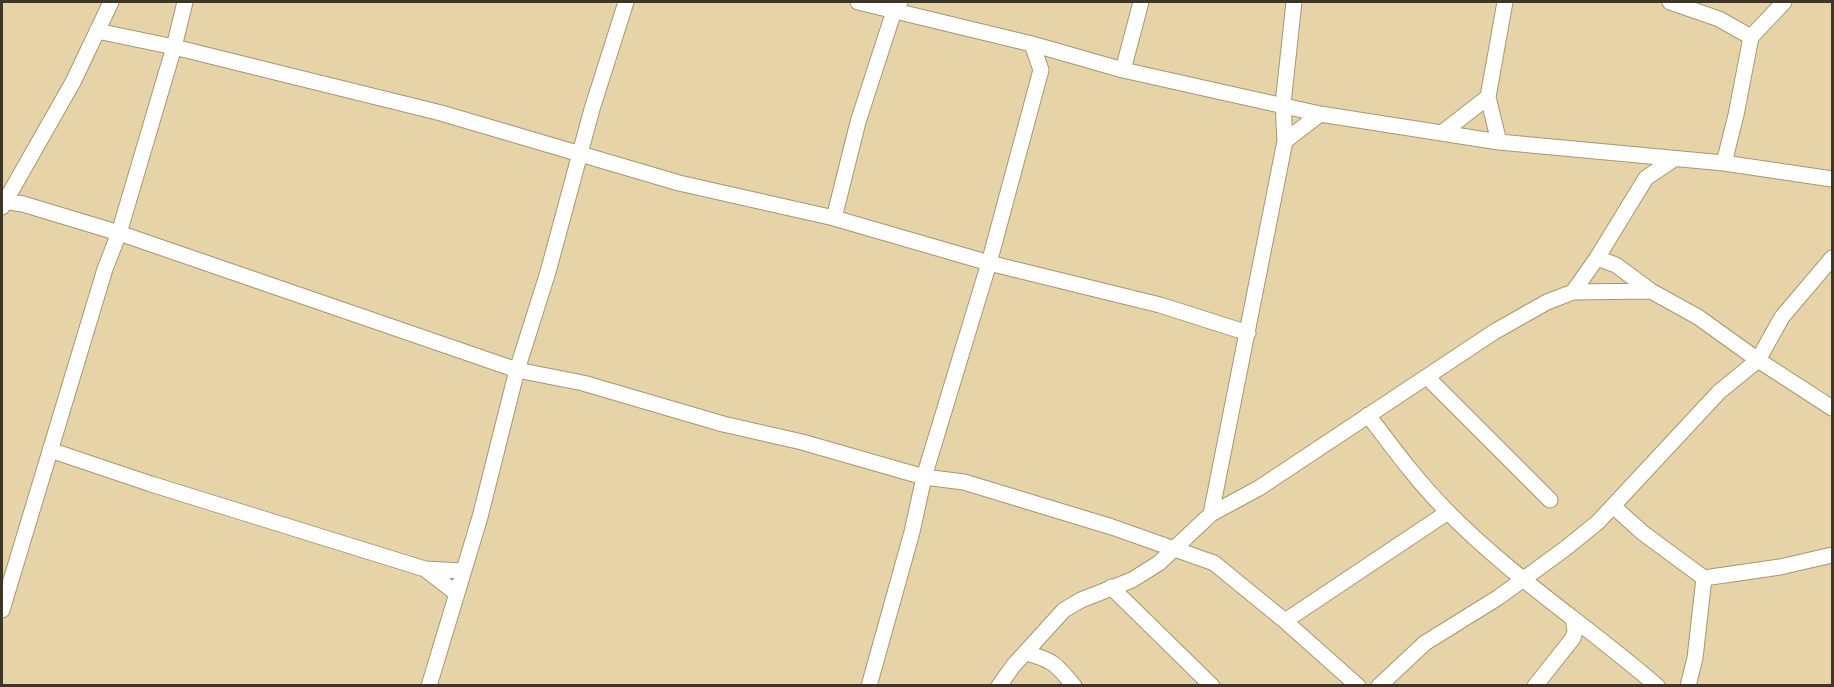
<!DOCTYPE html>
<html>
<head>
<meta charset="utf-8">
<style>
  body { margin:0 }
  #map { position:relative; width:1834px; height:687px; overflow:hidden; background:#e6d4a8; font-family:Inter,sans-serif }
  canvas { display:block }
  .frame { position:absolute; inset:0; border:3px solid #3e3625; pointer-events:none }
</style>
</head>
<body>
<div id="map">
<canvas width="1834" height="687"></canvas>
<div class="frame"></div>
</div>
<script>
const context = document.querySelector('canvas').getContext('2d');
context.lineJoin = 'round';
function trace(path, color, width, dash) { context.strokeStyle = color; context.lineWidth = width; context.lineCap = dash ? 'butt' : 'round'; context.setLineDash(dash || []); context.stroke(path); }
const street = new Path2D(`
  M 858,2 L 1032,44 L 1123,70 L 1320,114 L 1499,142 L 1724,163 L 1832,179
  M 1670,2 L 1719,19 L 1751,37
  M 97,31 L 174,47 L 441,113 L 679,183 L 834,218 L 989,263 L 1160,305 L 1248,333
  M 1123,70 L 1141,2
  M 1443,132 L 1488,97
  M 1285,141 L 1320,114
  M 1499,142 L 1488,97 L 1505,2
  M 1724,163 L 1736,115 L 1751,37 L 1784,2
  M 2,201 L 23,204 L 119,233 L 517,370 L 583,383 L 723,424 L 802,442 L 924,477 L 964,482 L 1112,527 L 1214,563 L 1285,621 L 1358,686
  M 2,207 L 73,82 L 111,2
  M 834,218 L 858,122 L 894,11 L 900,2
  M 1597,258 L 1616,265 L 1651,291 L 1698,317 L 1758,360 L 1832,408
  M 1573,292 L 1651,291
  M 1427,377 L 1550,500
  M 1368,415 C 1393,448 1417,481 1446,510 C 1510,576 1588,626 1657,686
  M 50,450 L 151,484 L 425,569 L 463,571
  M 1614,507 L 1643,533 L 1704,578 L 1780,567 L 1832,555
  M 1211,514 L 1285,141 L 1283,104 L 1294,2
  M 425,569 L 456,593
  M 1111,587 L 1212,686
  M 2,610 L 105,269 L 119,233 L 174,47 L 185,2
  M 1285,621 L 1448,512
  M 1026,653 C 1053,660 1056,664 1074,686
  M 429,686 L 480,517 L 517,370 L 548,272 L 592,109 L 626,2
  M 869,686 L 912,532 L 924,477 L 989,263 L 1041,70 L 1032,44
  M 999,686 L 1013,666 L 1064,610 L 1081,600 L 1132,580 L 1159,563 L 1211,514 L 1259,488 L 1494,332 L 1547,302 L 1573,292 L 1597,258 L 1646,178 L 1674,159
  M 1379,686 L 1425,643 L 1499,597 L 1566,548 L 1598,522 L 1719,392 L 1758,360 L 1782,317 L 1832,258
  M 1535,686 L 1573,638 L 1575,631 L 1573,618
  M 1688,686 L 1695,658 L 1704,578`);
trace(street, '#a9976e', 17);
trace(street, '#fff', 15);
</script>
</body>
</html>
